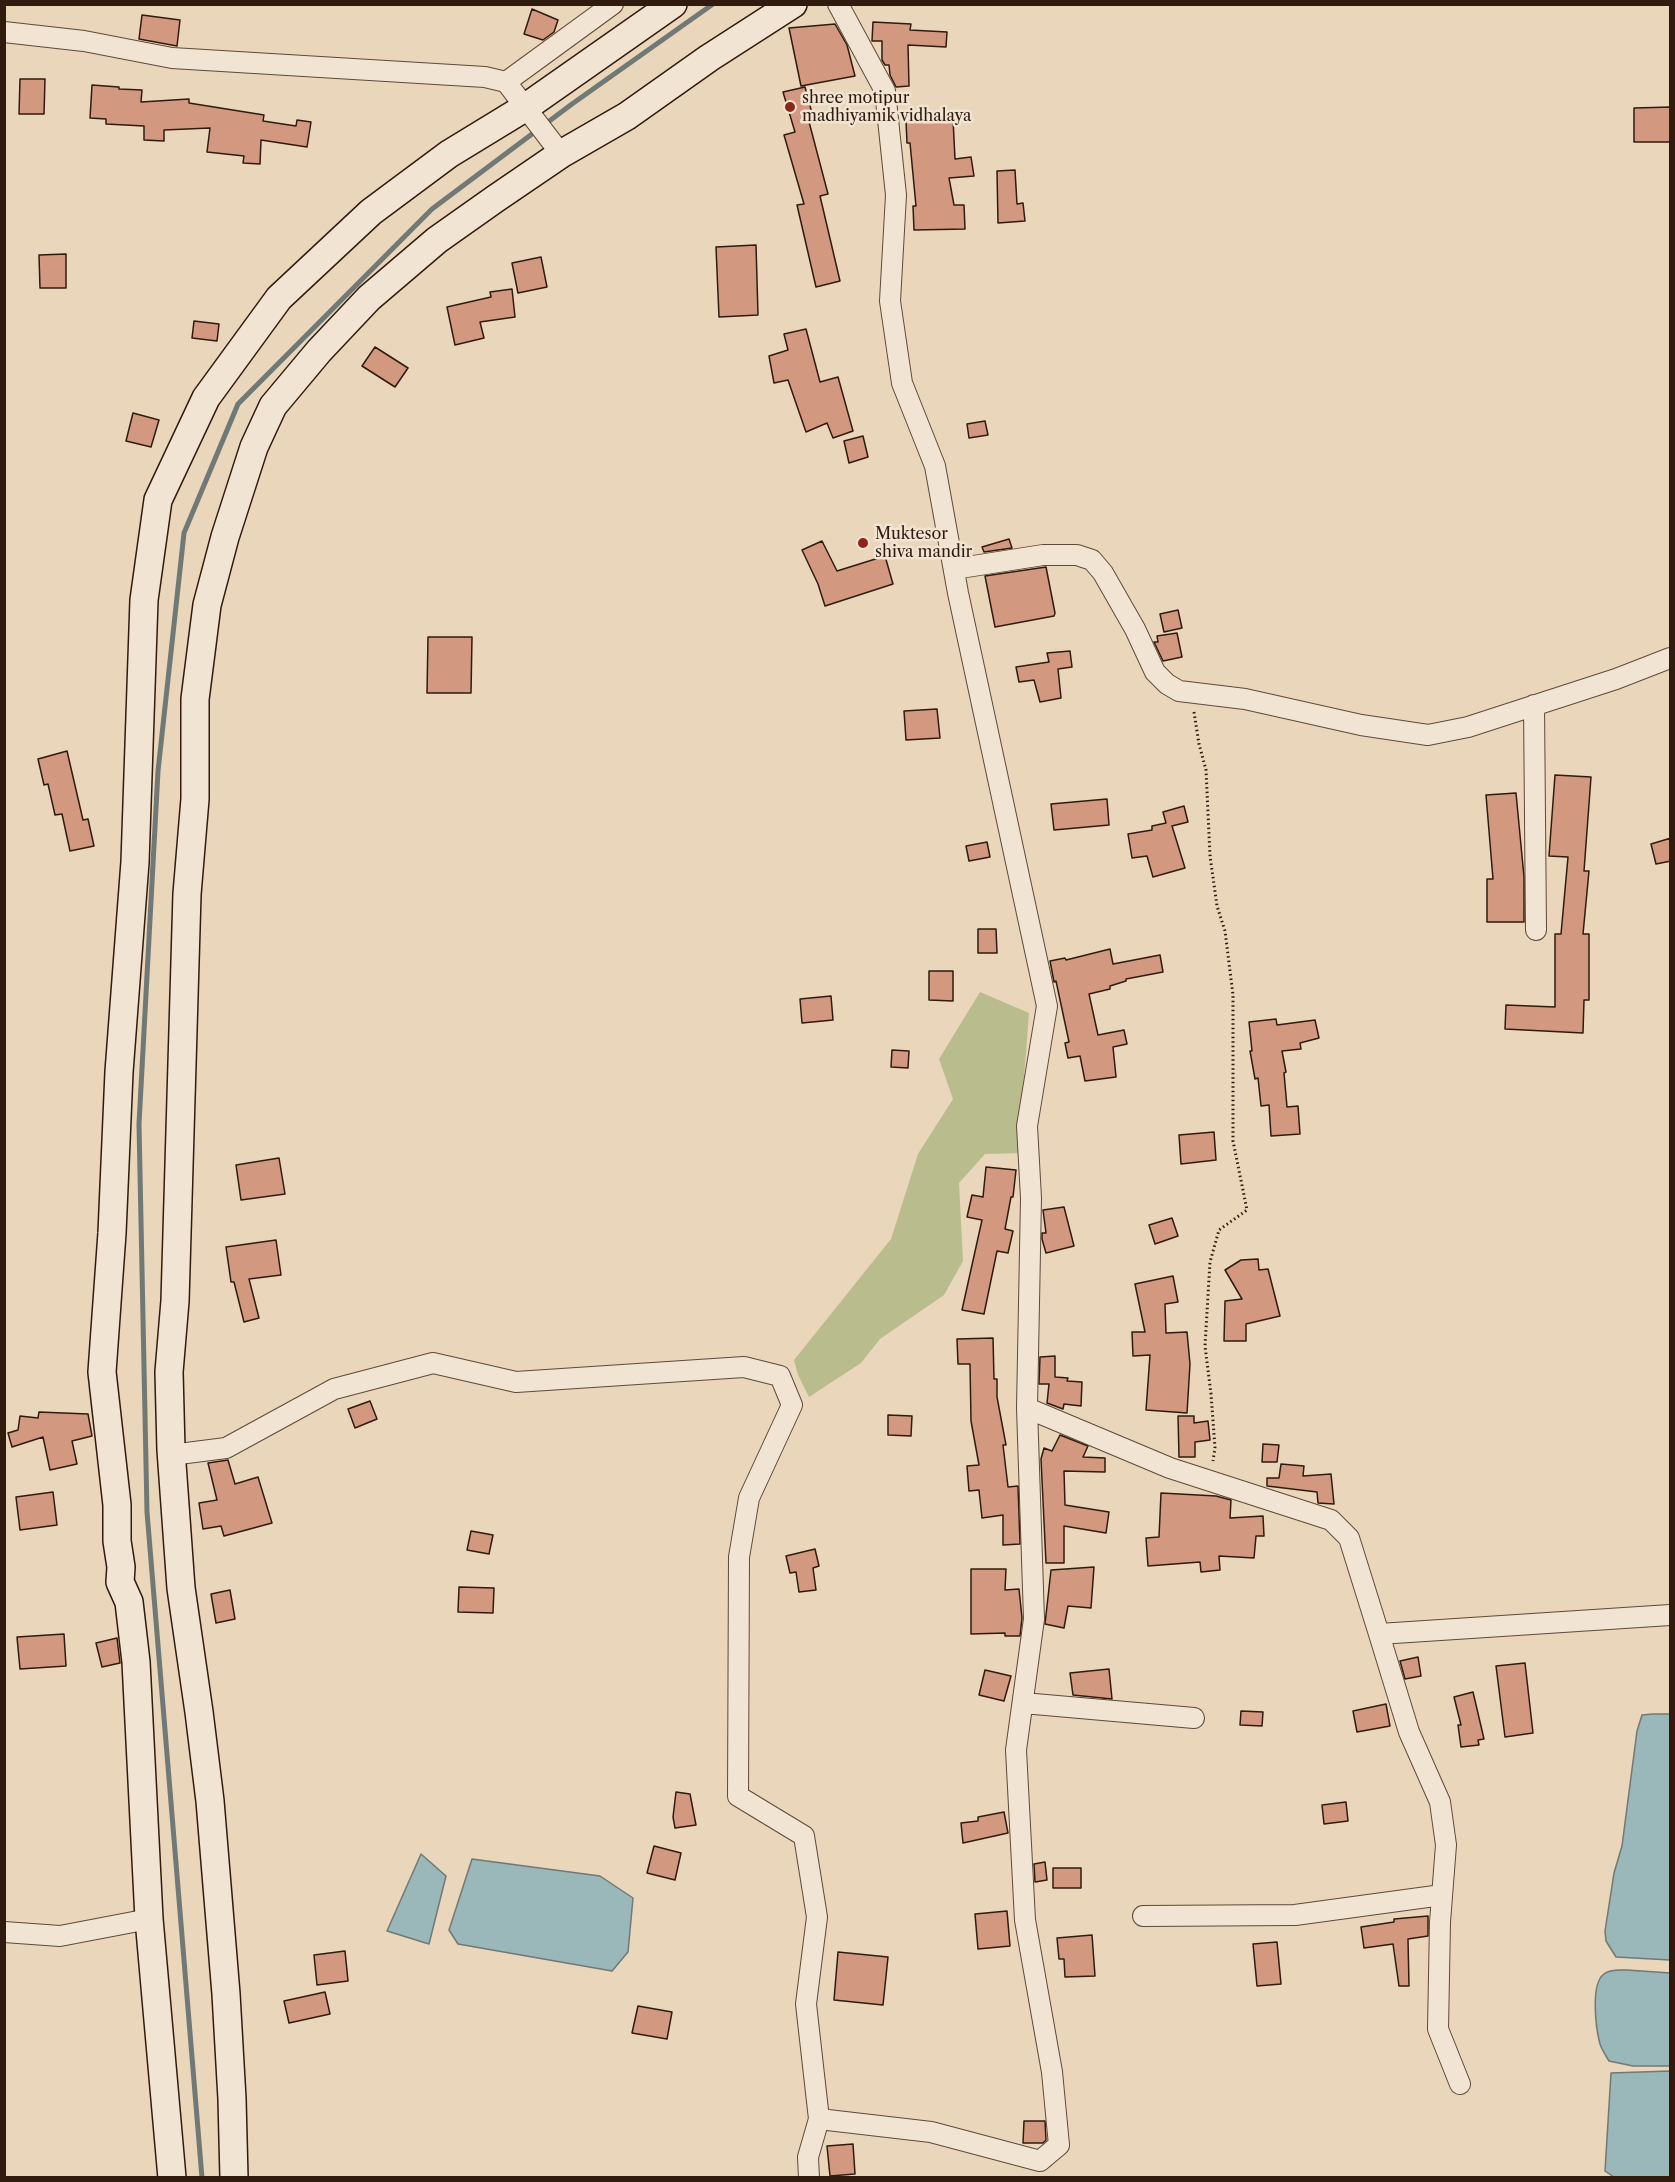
<!DOCTYPE html>
<html>
<head>
<meta charset="utf-8">
<style>
  body { margin:0 }
  #map { position:relative; width:1675px; height:2182px; overflow:hidden; background:#e9d6bb; font-family:"Libre Caslon Text",serif }
  canvas { display:block }
  .frame { position:absolute; inset:0; border:6px solid #301b0e; pointer-events:none }
</style>
</head>
<body>
<div id="map">
<canvas width="1675" height="2182"></canvas>
<div class="frame"></div>
</div>
<script>
const context = document.querySelector('canvas').getContext('2d');
context.lineJoin = 'round';
function fill(path, color) { context.fillStyle = color; context.fill(path, 'evenodd'); }
function trace(path, color, width, dash) { context.strokeStyle = color; context.lineWidth = width; context.lineCap = dash ? 'butt' : 'round'; context.setLineDash(dash || []); context.stroke(path); }
function write(font, color, halo, rows, align = 'center') {
  context.font = font + ' "Libre Caslon Text",serif'; context.lineWidth = 5; context.setLineDash([]); context.textBaseline = 'middle'; context.strokeStyle = halo; context.fillStyle = color; for (const [text, x, y, turn = 0] of rows) {
    context.save(); context.translate(x, y); context.rotate((+turn || 0) * Math.PI / 180); context.textAlign = isNaN(turn) ? turn : align; if (halo) context.strokeText(text, 0, 0); context.fillText(text, 0, 0); context.restore();
  }
}
const green = new Path2D(`
  M 980,992 L 1029,1013 L 1023,1091 L 1023,1153 L 985,1154 L 959,1183 L 963,1261 L 944,1295 L 880,1339 L 861,1363 L 809,1397 L 798,1375 L 794,1360 L 891,1239 L 918,1154 L 953,1099 L 939,1059 Z`);
const water = new Path2D(`
  M 1653,1714 L 1670,1714 L 1670,1960 L 1616,1957 L 1606,1941 L 1605,1931 L 1614,1873 L 1622,1846 L 1637,1731 L 1642,1715 Z
  M 421,1854 L 446,1876 L 429,1944 L 387,1931 Z
  M 472,1859 L 600,1876 L 633,1898 L 628,1952 L 612,1971 L 458,1944 L 449,1930 Z
  M 1627,1970 L 1670,1973 L 1670,2066 L 1633,2066 L 1609,2061 C 1606,2056 1602,2050 1600,2044 C 1596,2029 1590,1984 1604,1974 C 1609,1969 1620,1970 1627,1970 Z
  M 1670,2071 L 1670,2177 L 1614,2177 L 1605,2171 L 1611,2073 Z`);
const stream = new Path2D(`
  M 202,2178 L 147,1512 L 139,1124 L 158,771 L 184,533 L 238,404 L 432,209 L 572,104 L 713,4`);
const building = new Path2D(`
  M 532,9 L 558,20 L 554,32 L 543,40 L 524,34 Z
  M 142,15 L 180,20 L 177,46 L 139,39 Z
  M 873,22 L 911,24 L 910,30 L 947,32 L 946,47 L 908,45 L 909,86 L 896,87 L 890,75 L 889,65 L 885,65 L 882,60 L 882,41 L 872,41 Z
  M 835,24 L 847,45 L 855,76 L 801,86 L 789,28 Z
  M 20,79 L 45,79 L 44,114 L 19,114 Z
  M 92,85 L 119,87 L 119,89 L 142,90 L 141,102 L 189,99 L 189,103 L 264,115 L 263,121 L 296,126 L 297,120 L 311,122 L 307,147 L 261,140 L 260,164 L 243,163 L 244,156 L 207,152 L 210,128 L 164,130 L 164,141 L 144,140 L 144,126 L 106,124 L 106,119 L 90,118 Z
  M 805,87 L 813,117 L 808,118 L 828,194 L 820,196 L 840,281 L 816,287 L 797,205 L 804,204 L 784,135 L 795,132 L 783,92 Z
  M 1671,107 L 1671,142 L 1634,142 L 1634,108 Z
  M 953,119 L 955,159 L 971,157 L 974,176 L 949,178 L 954,205 L 964,205 L 965,229 L 914,230 L 913,206 L 916,206 L 910,143 L 907,143 L 906,121 Z
  M 1015,170 L 1017,204 L 1023,203 L 1025,221 L 998,223 L 997,171 Z
  M 756,245 L 758,315 L 719,317 L 716,247 Z
  M 66,254 L 66,288 L 40,288 L 39,255 Z
  M 541,257 L 547,287 L 518,293 L 512,263 Z
  M 512,289 L 515,317 L 480,322 L 484,338 L 455,345 L 447,307 L 491,297 L 490,292 Z
  M 194,321 L 219,324 L 217,341 L 192,338 Z
  M 806,329 L 820,382 L 838,377 L 853,431 L 833,438 L 827,423 L 806,432 L 788,380 L 774,383 L 769,356 L 788,350 L 784,334 Z
  M 375,347 L 408,368 L 395,387 L 362,366 Z
  M 133,413 L 159,420 L 151,447 L 126,441 Z
  M 985,421 L 988,435 L 969,438 L 967,424 Z
  M 863,436 L 868,457 L 849,463 L 844,441 Z
  M 1009,539 L 1012,548 L 984,552 L 982,547 Z
  M 822,541 L 837,571 L 885,556 L 893,584 L 825,606 L 818,584 L 802,550 Z
  M 1046,567 L 1055,613 L 1054,616 L 995,627 L 985,576 Z
  M 1178,610 L 1182,628 L 1164,632 L 1160,614 Z
  M 1177,633 L 1182,657 L 1163,661 L 1154,642 L 1158,642 L 1157,636 Z
  M 428,637 L 472,637 L 471,693 L 427,693 Z
  M 1070,651 L 1072,667 L 1058,669 L 1061,698 L 1040,702 L 1034,680 L 1019,682 L 1016,667 L 1049,662 L 1047,653 Z
  M 937,709 L 940,738 L 906,740 L 904,711 Z
  M 67,751 L 83,820 L 88,819 L 94,846 L 70,851 L 62,814 L 55,815 L 48,784 L 44,785 L 38,759 Z
  M 1555,775 L 1591,777 L 1584,871 L 1589,871 L 1583,934 L 1589,934 L 1589,1000 L 1584,1000 L 1583,1033 L 1505,1029 L 1506,1005 L 1555,1007 L 1555,934 L 1561,934 L 1568,857 L 1549,856 Z
  M 1516,793 L 1524,877 L 1524,922 L 1487,922 L 1487,879 L 1493,879 L 1486,795 Z
  M 1107,799 L 1109,825 L 1054,830 L 1051,804 Z
  M 1184,806 L 1188,822 L 1172,826 L 1185,868 L 1153,877 L 1147,856 L 1132,858 L 1128,834 L 1152,830 L 1152,826 L 1166,823 L 1163,812 Z
  M 1671,838 L 1671,861 L 1656,864 L 1651,844 Z
  M 987,842 L 990,857 L 969,861 L 966,846 Z
  M 978,929 L 996,929 L 997,953 L 978,953 Z
  M 1110,949 L 1113,964 L 1160,955 L 1163,972 L 1126,979 L 1126,981 L 1110,986 L 1110,989 L 1089,994 L 1098,1035 L 1124,1030 L 1127,1044 L 1113,1047 L 1116,1077 L 1085,1081 L 1080,1056 L 1068,1058 L 1065,1043 L 1069,1042 L 1056,981 L 1054,982 L 1050,961 L 1065,958 L 1066,960 Z
  M 929,971 L 953,971 L 953,1001 L 929,1000 Z
  M 831,996 L 833,1020 L 802,1023 L 800,999 Z
  M 1276,1019 L 1277,1025 L 1315,1020 L 1319,1038 L 1300,1043 L 1301,1049 L 1282,1051 L 1286,1072 L 1284,1073 L 1287,1107 L 1298,1106 L 1300,1134 L 1271,1136 L 1269,1105 L 1261,1106 L 1258,1078 L 1255,1079 L 1250,1051 L 1252,1051 L 1249,1022 Z
  M 892,1050 L 909,1051 L 908,1068 L 891,1067 Z
  M 1214,1132 L 1216,1160 L 1181,1164 L 1179,1135 Z
  M 279,1158 L 285,1194 L 241,1200 L 236,1165 Z
  M 986,1167 L 1016,1170 L 1013,1197 L 1011,1197 L 1005,1229 L 1013,1231 L 1008,1253 L 997,1251 L 984,1314 L 962,1310 L 982,1220 L 967,1217 L 972,1195 L 983,1197 Z
  M 1064,1207 L 1074,1246 L 1046,1253 L 1042,1239 L 1042,1233 L 1046,1233 L 1043,1210 Z
  M 1172,1218 L 1178,1236 L 1155,1244 L 1149,1225 Z
  M 276,1240 L 281,1275 L 249,1279 L 259,1318 L 244,1322 L 234,1282 L 231,1282 L 226,1247 Z
  M 1258,1259 L 1259,1270 L 1268,1269 L 1280,1316 L 1246,1324 L 1246,1341 L 1224,1341 L 1225,1301 L 1242,1299 L 1225,1270 L 1241,1260 Z
  M 1173,1276 L 1178,1302 L 1165,1304 L 1166,1333 L 1187,1332 L 1190,1364 L 1187,1413 L 1146,1410 L 1150,1355 L 1133,1356 L 1132,1332 L 1145,1332 L 1135,1284 Z
  M 993,1338 L 994,1379 L 997,1379 L 997,1397 L 1006,1445 L 1003,1445 L 1008,1487 L 1018,1486 L 1020,1544 L 1003,1545 L 1003,1515 L 982,1518 L 979,1490 L 969,1491 L 967,1466 L 979,1465 L 971,1421 L 970,1364 L 958,1364 L 957,1339 Z
  M 1055,1356 L 1055,1377 L 1068,1378 L 1067,1381 L 1082,1382 L 1081,1406 L 1064,1404 L 1063,1409 L 1047,1403 L 1049,1384 L 1039,1384 L 1040,1357 Z
  M 370,1401 L 377,1419 L 355,1428 L 348,1409 Z
  M 39,1412 L 88,1414 L 92,1436 L 72,1441 L 77,1464 L 50,1470 L 43,1437 L 12,1447 L 8,1433 L 18,1430 L 20,1416 L 38,1418 Z
  M 888,1415 L 912,1416 L 911,1436 L 888,1435 Z
  M 1178,1416 L 1194,1416 L 1194,1423 L 1208,1421 L 1210,1440 L 1195,1442 L 1195,1457 L 1179,1457 Z
  M 1060,1435 L 1088,1446 L 1083,1457 L 1105,1458 L 1105,1472 L 1064,1471 L 1065,1505 L 1109,1512 L 1106,1533 L 1064,1526 L 1064,1563 L 1046,1563 L 1041,1459 L 1044,1448 L 1052,1451 Z
  M 1263,1444 L 1279,1445 L 1277,1462 L 1262,1462 Z
  M 228,1460 L 235,1484 L 258,1477 L 272,1523 L 224,1536 L 221,1526 L 203,1529 L 199,1503 L 217,1500 L 208,1463 Z
  M 1281,1464 L 1304,1466 L 1303,1476 L 1331,1474 L 1334,1504 L 1318,1503 L 1317,1492 L 1267,1486 L 1267,1478 L 1279,1478 Z
  M 53,1492 L 57,1525 L 20,1530 L 16,1497 Z
  M 1161,1493 L 1216,1496 L 1231,1500 L 1230,1518 L 1263,1516 L 1264,1536 L 1256,1536 L 1254,1558 L 1219,1556 L 1220,1570 L 1201,1572 L 1200,1562 L 1148,1566 L 1146,1538 L 1159,1537 Z
  M 471,1531 L 493,1535 L 489,1554 L 467,1550 Z
  M 815,1549 L 819,1566 L 813,1568 L 816,1590 L 799,1592 L 796,1572 L 790,1573 L 786,1556 Z
  M 1094,1567 L 1091,1608 L 1068,1606 L 1064,1628 L 1045,1624 L 1051,1570 Z
  M 971,1569 L 1006,1569 L 1005,1590 L 1019,1589 L 1022,1618 L 1020,1636 L 1005,1636 L 1005,1633 L 971,1634 Z
  M 459,1587 L 494,1588 L 493,1613 L 458,1612 Z
  M 230,1590 L 235,1619 L 216,1623 L 211,1594 Z
  M 64,1634 L 66,1666 L 20,1669 L 17,1637 Z
  M 117,1638 L 120,1663 L 102,1667 L 96,1643 Z
  M 1418,1657 L 1421,1676 L 1405,1679 L 1400,1661 Z
  M 1525,1663 L 1533,1733 L 1505,1737 L 1496,1666 Z
  M 1109,1669 L 1112,1699 L 1073,1695 L 1070,1673 Z
  M 985,1670 L 1011,1676 L 1004,1701 L 979,1695 Z
  M 1473,1692 L 1484,1739 L 1478,1740 L 1479,1745 L 1461,1747 L 1458,1725 L 1461,1725 L 1454,1697 Z
  M 1386,1704 L 1390,1726 L 1357,1732 L 1353,1711 Z
  M 1241,1711 L 1263,1712 L 1262,1726 L 1240,1725 Z
  M 676,1792 L 690,1794 L 696,1825 L 675,1828 L 673,1817 Z
  M 1346,1802 L 1348,1821 L 1324,1824 L 1322,1805 Z
  M 1004,1812 L 1008,1833 L 963,1843 L 961,1823 L 978,1821 L 978,1817 Z
  M 654,1846 L 681,1853 L 675,1880 L 647,1873 Z
  M 1045,1862 L 1047,1880 L 1035,1882 L 1034,1864 Z
  M 1053,1868 L 1081,1868 L 1081,1888 L 1053,1888 Z
  M 1007,1911 L 1010,1946 L 978,1949 L 975,1914 Z
  M 1428,1916 L 1428,1936 L 1408,1939 L 1409,1986 L 1399,1986 L 1393,1944 L 1364,1948 L 1361,1927 L 1394,1922 L 1394,1919 Z
  M 1092,1935 L 1095,1976 L 1065,1977 L 1064,1959 L 1059,1959 L 1057,1938 Z
  M 1277,1942 L 1281,1984 L 1257,1986 L 1253,1944 Z
  M 345,1951 L 348,1981 L 317,1985 L 314,1955 Z
  M 838,1952 L 888,1957 L 883,2005 L 834,2000 Z
  M 325,1992 L 330,2014 L 289,2023 L 284,2001 Z
  M 638,2006 L 672,2012 L 667,2039 L 632,2033 Z
  M 1024,2121 L 1045,2121 L 1046,2140 L 1043,2143 L 1023,2143 Z
  M 853,2144 L 855,2174 L 830,2176 L 827,2146 Z`);
const path = new Path2D(`
  M 1194,712 L 1199,744 L 1206,770 L 1210,856 L 1217,906 L 1225,931 L 1233,995 L 1233,1141 L 1247,1210 L 1219,1230 L 1210,1262 L 1205,1346 L 1211,1394 L 1215,1448 L 1213,1461`);
const minor = new Path2D(`
  M 838,4 L 885,91 L 896,195 L 890,301 L 902,383 L 935,466 L 958,593 L 1047,1006 L 1027,1126 L 1031,1198 L 1027,1408 L 1170,1468 L 1331,1520 L 1349,1538 L 1379,1634 L 1670,1615
  M 4,32 L 84,41 L 172,58 L 485,77 L 506,82 L 561,154
  M 506,82 L 613,4
  M 954,569 L 1043,555 L 1077,555 L 1092,560 L 1103,573 L 1135,629 L 1155,672 L 1167,684 L 1179,691 L 1245,699 L 1361,725 L 1428,735 L 1468,727 L 1616,679 L 1670,658
  M 1534,705 L 1536,930
  M 171,1455 L 226,1448 L 334,1389 L 433,1363 L 516,1382 L 744,1367 L 780,1376 L 792,1405 L 749,1498 L 739,1557 L 738,1796 L 804,1836 L 817,1917 L 806,2004 L 819,2119
  M 1379,1634 L 1409,1732 L 1440,1802 L 1446,1845 L 1440,1922 L 1438,2029 L 1460,2084
  M 1023,1703 L 1194,1718
  M 1143,1916 L 1295,1915 L 1442,1895
  M 4,1932 L 60,1936 L 149,1919
  M 809,2178 L 808,2157 L 819,2119 L 931,2132 L 1040,2161 L 1059,2145 L 1052,2072 L 1025,1920 L 1016,1750 L 1034,1619 L 1027,1408`);
const secondary = new Path2D(`
  M 172,2178 L 149,1919 L 136,1662 L 129,1602 L 120,1582 L 121,1567 L 117,1541 L 117,1505 L 102,1372 L 112,1233 L 119,1072 L 135,862 L 144,600 L 158,500 L 206,398 L 279,298 L 371,212 L 449,154 L 526,107 L 673,4
  M 234,2178 L 232,2099 L 226,1994 L 210,1801 L 199,1712 L 181,1588 L 171,1450 L 169,1372 L 175,1301 L 187,894 L 195,799 L 195,699 L 207,605 L 225,537 L 254,447 L 273,406 L 319,351 L 369,298 L 437,240 L 495,199 L 561,154 L 627,116 L 709,58 L 793,4`);
const markers = [
  [790,107,6,"#8f2418"],
  [863,543,6,"#8f2418"]
];
const poiNames = [
  ["shree motipur",802,98],
  ["madhiyamik vidhalaya",802,116],
  ["Muktesor",875,534],
  ["shiva mandir",875,552]
];
fill(green, '#b9bd8e');
fill(water, '#9ab7b9');
trace(water, '#707975', 1.5);
trace(stream, '#707975', 5);
fill(building, '#d29880');
trace(building, '#301b0e', 1.5);
trace(minor, '#5e4a39', 22);
trace(secondary, '#301b0e', 30);
trace(path, '#301b0e', 3, [1.5, 3]);
trace(minor, '#f1e4d3', 20);
trace(secondary, '#f1e4d3', 27);
for (const [x, y, r, color] of markers) { const dot = new Path2D(); dot.arc(x, y, r, 0, 2 * Math.PI); context.fillStyle = color; context.fill(dot); trace(dot, '#f1e4d3', 2); }
write('16px', '#301b0e', '#f1e4d3', poiNames, 'left');
</script>
</body>
</html>
